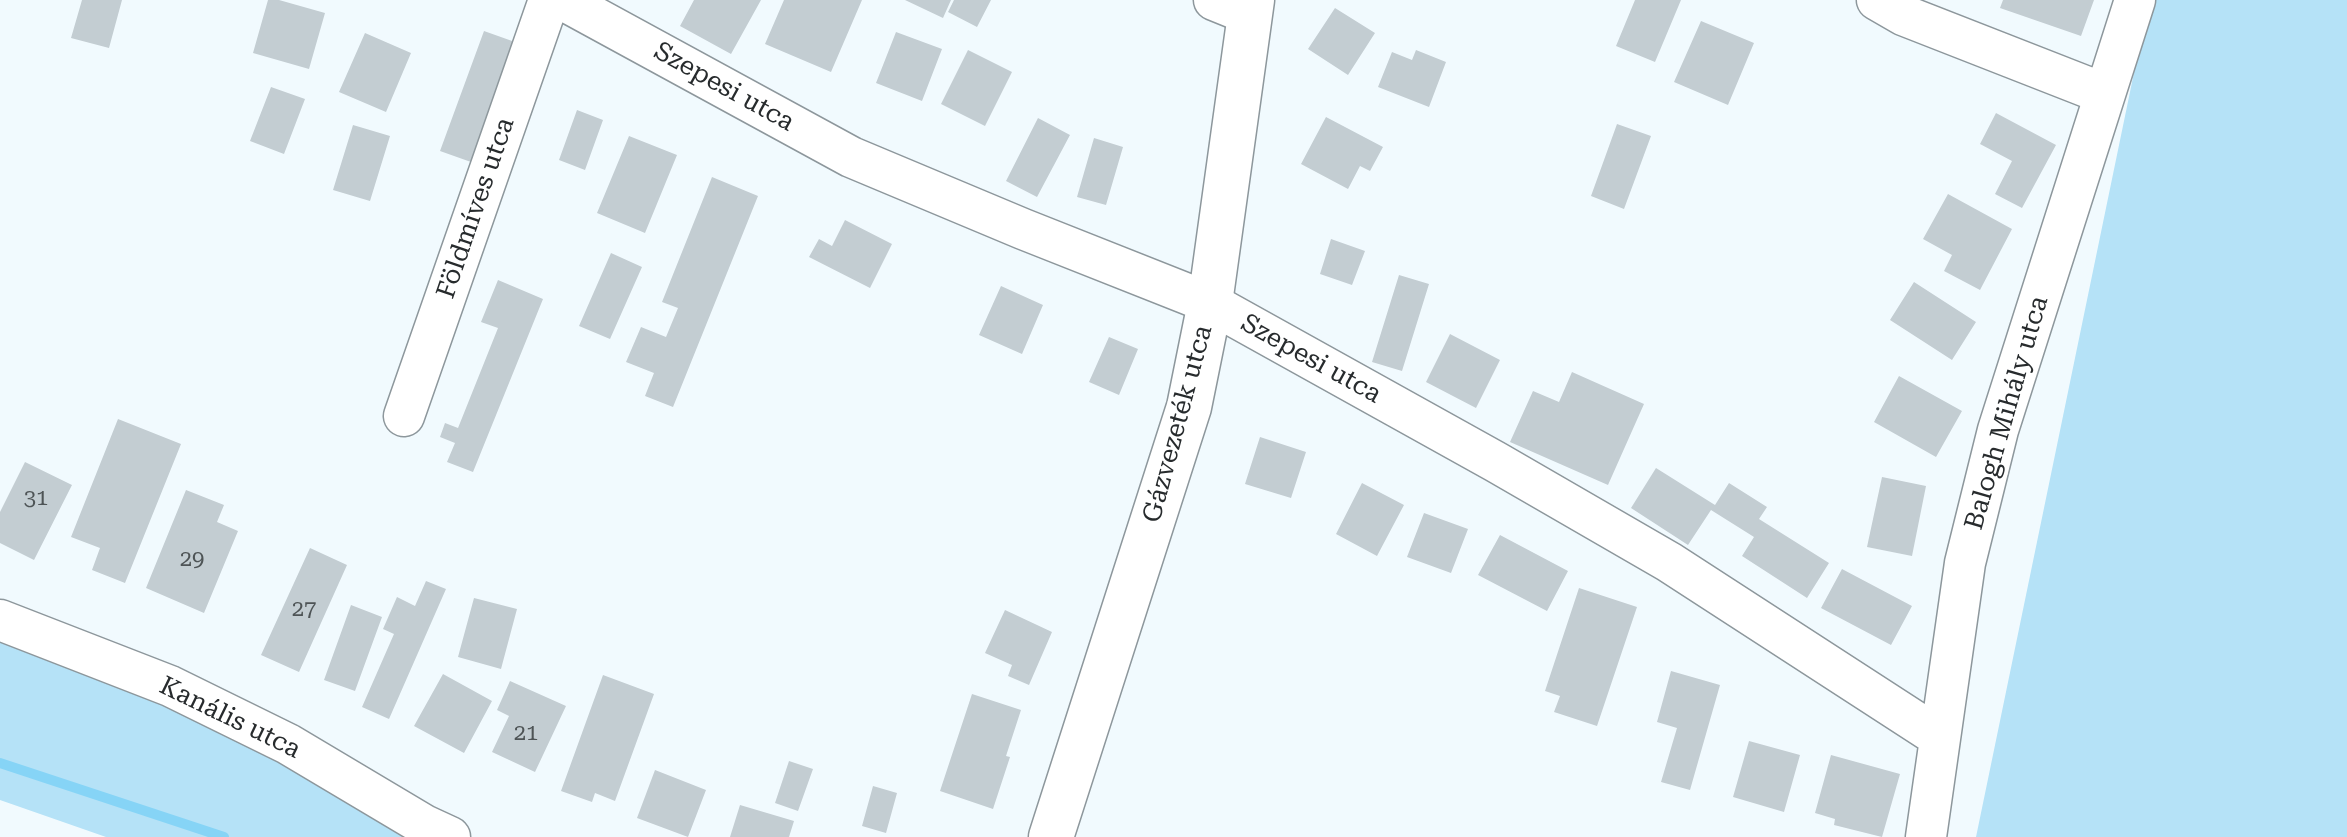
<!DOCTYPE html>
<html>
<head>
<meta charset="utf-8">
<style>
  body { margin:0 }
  canvas { display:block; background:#f1fafe }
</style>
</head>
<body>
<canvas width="2347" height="837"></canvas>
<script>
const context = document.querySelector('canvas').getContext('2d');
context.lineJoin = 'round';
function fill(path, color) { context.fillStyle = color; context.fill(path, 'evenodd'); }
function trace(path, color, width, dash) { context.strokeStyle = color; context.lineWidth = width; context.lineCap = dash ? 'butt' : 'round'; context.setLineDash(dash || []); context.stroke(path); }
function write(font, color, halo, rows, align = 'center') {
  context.font = font + ' "Roboto Serif",serif'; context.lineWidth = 7; context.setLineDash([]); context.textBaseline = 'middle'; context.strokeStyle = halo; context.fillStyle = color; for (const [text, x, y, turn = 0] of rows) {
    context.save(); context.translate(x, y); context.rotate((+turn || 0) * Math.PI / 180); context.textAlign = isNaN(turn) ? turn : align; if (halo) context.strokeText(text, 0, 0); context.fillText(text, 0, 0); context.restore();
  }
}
const green = new Path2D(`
  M 2149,0 L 2347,0 L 2347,837 L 1976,837 Z
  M 0,641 L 177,695 L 429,837 L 106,837 L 0,800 Z`);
const stream = new Path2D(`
  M 0,763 L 224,837`);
const building = new Path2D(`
  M 82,0 L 122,0 L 109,48 L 71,38 Z
  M 268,0 L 279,0 L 325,13 L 309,69 L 253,53 Z
  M 694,0 L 761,0 L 731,54 L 680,26 Z
  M 784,0 L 862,0 L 831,72 L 765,44 Z
  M 905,0 L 951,0 L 943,18 Z
  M 954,0 L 991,0 L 977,27 L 948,12 Z
  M 1635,0 L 1681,0 L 1655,62 L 1616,46 Z
  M 2003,0 L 2094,0 L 2081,36 L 2000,8 Z
  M 1335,8 L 1375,33 L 1348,75 L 1308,49 Z
  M 1701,21 L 1754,43 L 1728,105 L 1674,82 Z
  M 484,31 L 529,47 L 485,167 L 440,151 Z
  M 896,32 L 942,49 L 922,101 L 876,83 Z
  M 365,33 L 411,53 L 386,112 L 339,92 Z
  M 968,50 L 1012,72 L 985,126 L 941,104 Z
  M 1416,50 L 1446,62 L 1429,107 L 1378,87 L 1392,52 L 1412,60 Z
  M 271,87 L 305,99 L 284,154 L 250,141 Z
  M 577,110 L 603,120 L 585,170 L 559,160 Z
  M 1996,113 L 2056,145 L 2022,208 L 1995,194 L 2012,161 L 1980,144 Z
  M 1326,117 L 1383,147 L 1370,171 L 1360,166 L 1348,189 L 1301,164 Z
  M 1038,118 L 1070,135 L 1037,197 L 1006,181 Z
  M 1617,124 L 1651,136 L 1624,209 L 1591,196 Z
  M 353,125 L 390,136 L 370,201 L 333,190 Z
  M 629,136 L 677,155 L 645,233 L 597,213 Z
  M 1094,138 L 1123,147 L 1106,205 L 1077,197 Z
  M 712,177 L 758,196 L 673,407 L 645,396 L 654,373 L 626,362 L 641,327 L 666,337 L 678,308 L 662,302 Z
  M 1948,194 L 2012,229 L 1980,290 L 1944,271 L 1952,255 L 1923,239 Z
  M 845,220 L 892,244 L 870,288 L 809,257 L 819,239 L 832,246 Z
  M 1331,239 L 1365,251 L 1352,285 L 1320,274 Z
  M 611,253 L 642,267 L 610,339 L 579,326 Z
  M 1399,275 L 1429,284 L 1402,371 L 1372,362 Z
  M 498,280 L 543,299 L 473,472 L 447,462 L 455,443 L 440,437 L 445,423 L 458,428 L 498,328 L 481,322 Z
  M 1914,282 L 1976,322 L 1952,360 L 1890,320 Z
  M 1001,286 L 1043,305 L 1022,354 L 979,335 Z
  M 1450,334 L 1500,360 L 1476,408 L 1426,382 Z
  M 1109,337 L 1138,349 L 1119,395 L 1089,382 Z
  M 1572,372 L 1644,404 L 1608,485 L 1510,442 L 1533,391 L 1559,402 Z
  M 1899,376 L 1962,411 L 1936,457 L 1874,422 Z
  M 118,419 L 181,444 L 125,583 L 92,570 L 100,548 L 71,537 Z
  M 1260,437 L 1306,452 L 1291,498 L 1245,484 Z
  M 25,462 L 72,485 L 34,560 L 0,543 L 0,512 Z
  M 1656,468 L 1715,505 L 1729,483 L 1767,507 L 1759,519 L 1829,563 L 1807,598 L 1742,556 L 1754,537 L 1711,510 L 1688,545 L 1631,508 Z
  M 1882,477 L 1926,486 L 1912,556 L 1867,547 Z
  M 1362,483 L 1404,505 L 1377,556 L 1336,534 Z
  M 186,490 L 224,505 L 217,522 L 238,531 L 204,613 L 146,588 Z
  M 1424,513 L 1468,529 L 1451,573 L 1407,557 Z
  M 1500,535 L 1568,571 L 1547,611 L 1478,575 Z
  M 310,548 L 347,565 L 299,672 L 261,655 Z
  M 1842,569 L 1912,606 L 1891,645 L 1821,608 Z
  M 426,581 L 446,589 L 389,719 L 362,707 L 394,634 L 383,629 L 397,597 L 415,606 Z
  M 1579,588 L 1637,607 L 1597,726 L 1554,712 L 1560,696 L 1545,691 Z
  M 474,598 L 517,609 L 501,669 L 458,657 Z
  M 351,605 L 382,617 L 355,691 L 324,680 Z
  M 1005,610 L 1052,632 L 1029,685 L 1008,676 L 1012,665 L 985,653 Z
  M 1671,671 L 1720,685 L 1690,790 L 1661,782 L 1677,728 L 1657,722 Z
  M 443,674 L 492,701 L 464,753 L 414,726 Z
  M 603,675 L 654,694 L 615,801 L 595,793 L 592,802 L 561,791 Z
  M 510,681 L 566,706 L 535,772 L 492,752 L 509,716 L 497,710 Z
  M 972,694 L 1021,710 L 1006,756 L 1010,757 L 993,809 L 940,791 Z
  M 1749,741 L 1800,755 L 1784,812 L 1733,797 Z
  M 1831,755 L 1900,774 L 1882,837 L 1834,825 L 1835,819 L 1815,813 Z
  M 789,761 L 813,769 L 798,811 L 775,803 Z
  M 655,770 L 706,790 L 688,837 L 637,818 Z
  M 873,786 L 897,793 L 886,833 L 862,826 Z
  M 740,805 L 794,821 L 789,837 L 730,837 Z`);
const minor = new Path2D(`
  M 563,0 L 851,157 L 1023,229 L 1210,303 L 1496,462 L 1669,562 L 1939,737
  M 1214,0 L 1251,15
  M 1877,0 L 1903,15 L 2105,94
  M 404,416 L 549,0
  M 0,620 L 170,686 L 288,744 L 424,825 L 450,837
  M 1926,837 L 1965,563 L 1998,430 L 2135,0`);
const tertiary = new Path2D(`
  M 1051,837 L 1189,407 L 1210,303 L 1252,0`);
const numberNames = [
  ["31",36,499],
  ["29",192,560],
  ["27",304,610],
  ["21",526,734]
];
const streetNames = [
  ["Szepesi utca",724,87,29],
  ["Földmíves utca",476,208,-71],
  ["Szepesi utca",1311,359,29],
  ["Balogh Mihály utca",2007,413,-74],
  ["Gázvezeték utca",1178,424,-75],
  ["Kanális utca",230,718,26]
];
fill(green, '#b5e2f7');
trace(stream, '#86d4f6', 10);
fill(building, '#c3cdd2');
trace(minor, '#8d979c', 43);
trace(tertiary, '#8d979c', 47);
trace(minor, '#fff', 40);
trace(tertiary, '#fff', 44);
write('22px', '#4e5456', null, numberNames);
write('26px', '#272b2d', '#fff', streetNames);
</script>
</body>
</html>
